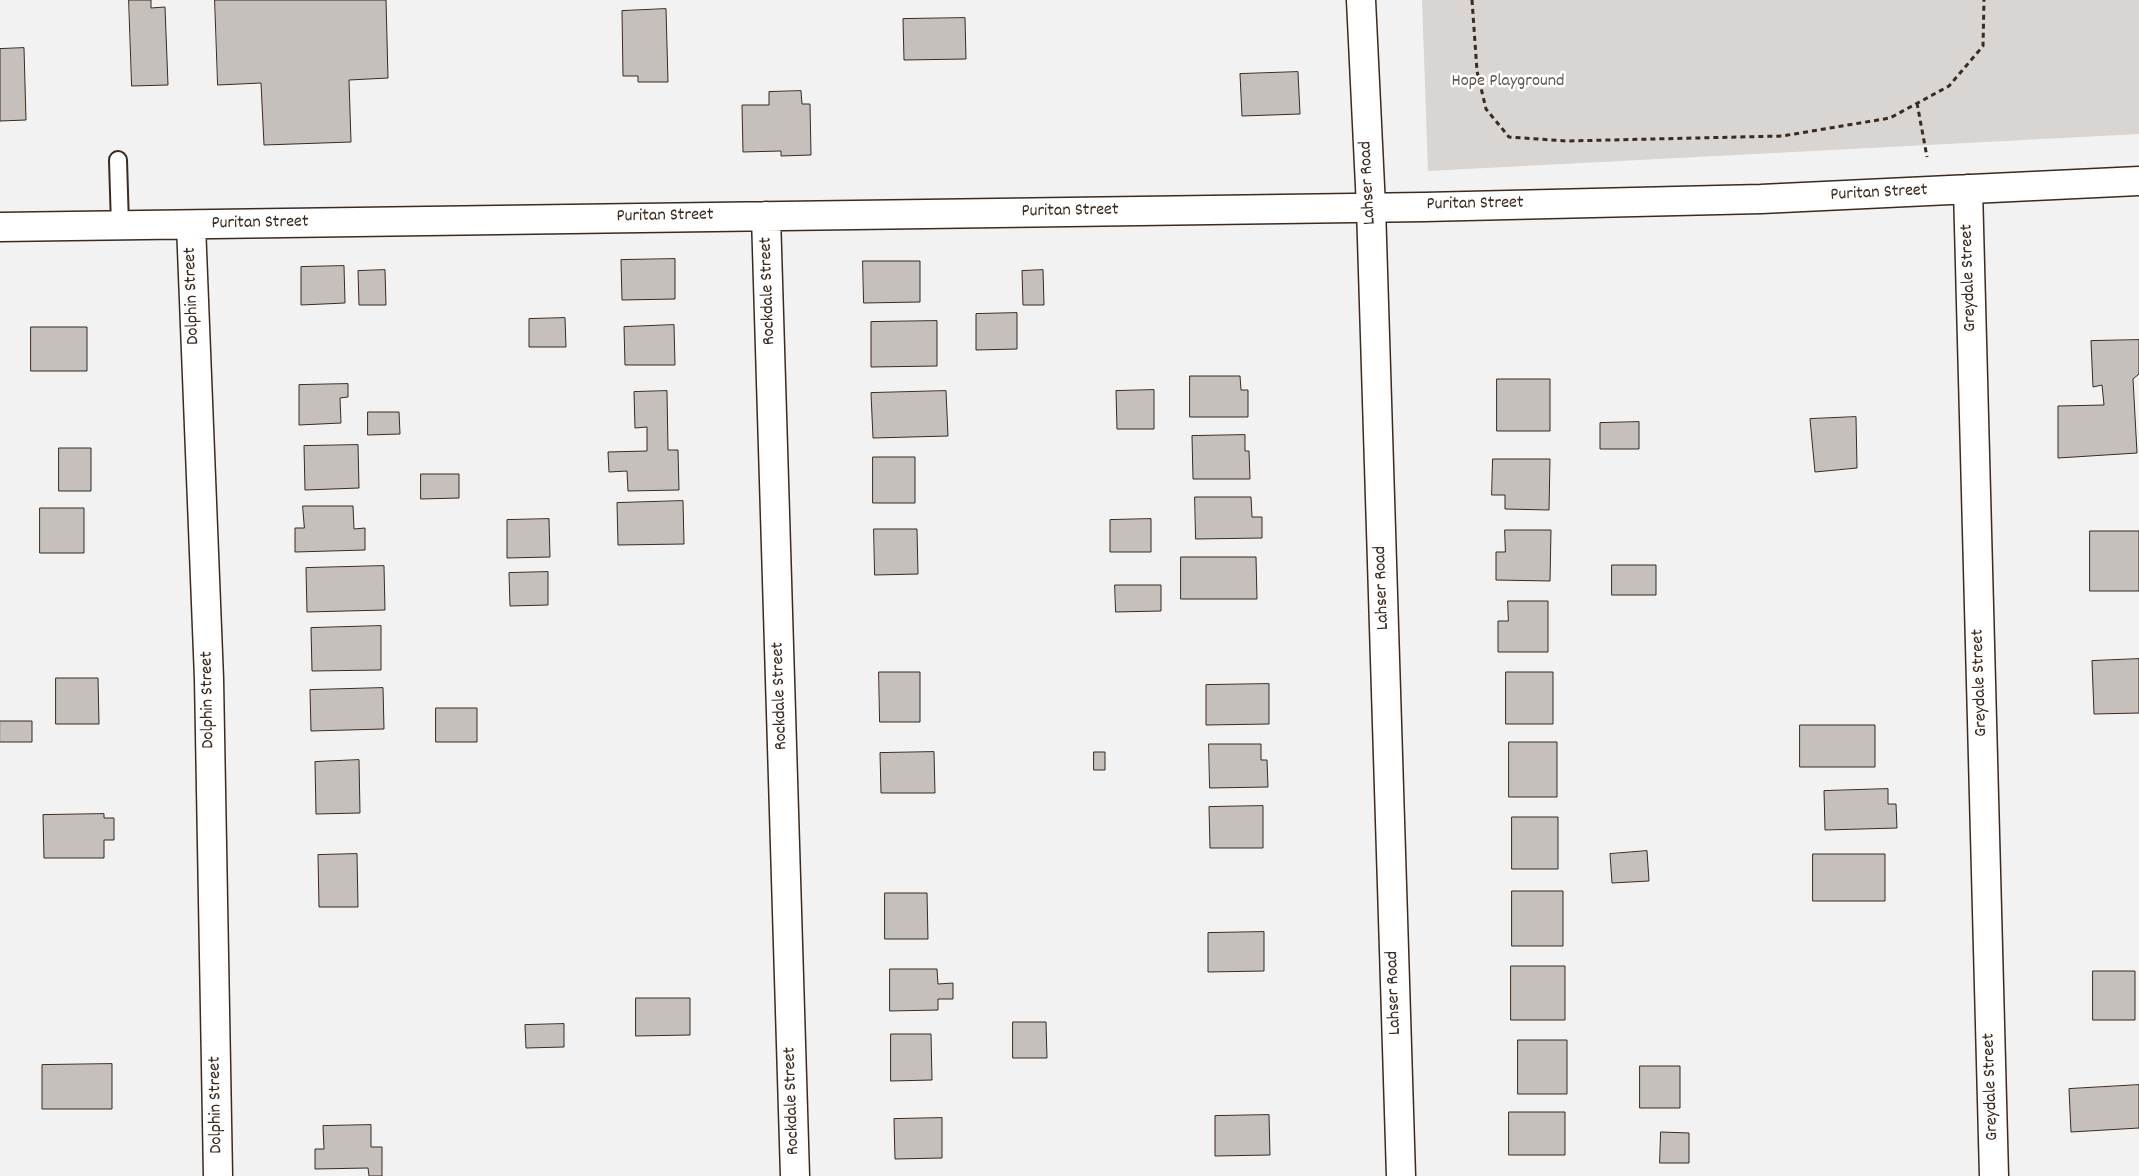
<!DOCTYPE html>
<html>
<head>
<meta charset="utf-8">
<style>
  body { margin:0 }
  canvas { display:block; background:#f3f2f2 }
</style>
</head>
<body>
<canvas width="2139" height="1176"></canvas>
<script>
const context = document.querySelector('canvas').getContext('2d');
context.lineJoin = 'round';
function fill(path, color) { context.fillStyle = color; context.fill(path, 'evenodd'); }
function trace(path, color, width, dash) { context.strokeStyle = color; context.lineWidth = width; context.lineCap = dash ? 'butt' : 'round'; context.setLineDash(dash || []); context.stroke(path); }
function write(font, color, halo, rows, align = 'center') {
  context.font = font + ' Dekko,sans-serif'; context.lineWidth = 5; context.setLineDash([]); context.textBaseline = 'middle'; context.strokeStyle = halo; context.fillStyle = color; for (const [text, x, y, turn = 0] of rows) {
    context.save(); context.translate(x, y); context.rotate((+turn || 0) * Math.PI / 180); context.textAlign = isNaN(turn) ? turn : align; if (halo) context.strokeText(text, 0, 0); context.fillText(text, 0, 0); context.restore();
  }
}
const green = new Path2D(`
  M 1422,0 L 2139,0 L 2139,134 L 1428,171 Z`);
const building = new Path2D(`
  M 129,0 L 151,0 L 151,8 L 165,7 L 168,85 L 132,86 Z
  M 215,0 L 386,0 L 388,78 L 349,80 L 351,142 L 264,145 L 261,83 L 218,85 Z
  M 666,9 L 668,82 L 638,82 L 638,76 L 623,76 L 622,11 Z
  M 965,18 L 966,59 L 904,60 L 903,19 Z
  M 24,48 L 26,120 L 0,121 L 0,49 Z
  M 1298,72 L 1300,114 L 1242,116 L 1240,74 Z
  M 801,91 L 802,104 L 810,104 L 811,155 L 781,156 L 781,151 L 743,152 L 742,105 L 769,105 L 769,92 Z
  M 675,259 L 675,299 L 622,300 L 621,260 Z
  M 863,261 L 920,261 L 920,302 L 864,303 Z
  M 344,266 L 345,303 L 301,305 L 301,267 Z
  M 385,270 L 386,305 L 359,305 L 358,271 Z
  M 1043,270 L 1044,305 L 1023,305 L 1022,271 Z
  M 1017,313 L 1017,349 L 976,350 L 976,314 Z
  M 565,318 L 566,347 L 529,347 L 529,319 Z
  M 937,321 L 937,366 L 871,367 L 871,322 Z
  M 674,325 L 675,365 L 625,365 L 624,327 Z
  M 31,327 L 87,327 L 87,371 L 31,371 Z
  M 2139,340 L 2139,374 L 2133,379 L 2137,453 L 2058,458 L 2058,406 L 2104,405 L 2102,385 L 2093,387 L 2091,341 Z
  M 1190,376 L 1240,376 L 1241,390 L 1248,390 L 1248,417 L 1190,417 Z
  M 1497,379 L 1550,379 L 1550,431 L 1497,431 Z
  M 348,384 L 348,397 L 340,398 L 341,423 L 299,425 L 299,385 Z
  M 1154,390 L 1154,429 L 1117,429 L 1116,391 Z
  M 667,391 L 668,450 L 678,450 L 679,490 L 628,491 L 627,471 L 609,472 L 608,452 L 647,451 L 647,427 L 635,428 L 634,392 Z
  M 946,391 L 948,436 L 873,438 L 871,393 Z
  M 368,412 L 399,412 L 400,434 L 368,435 Z
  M 1856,417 L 1857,468 L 1815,472 L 1810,419 Z
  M 1639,422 L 1639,449 L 1600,449 L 1600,423 Z
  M 1245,435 L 1245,451 L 1249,451 L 1250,479 L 1193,479 L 1192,436 Z
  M 358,445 L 359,488 L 305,490 L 304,446 Z
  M 59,448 L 91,448 L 91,491 L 59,491 Z
  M 873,457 L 915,457 L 915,503 L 873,503 Z
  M 1493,459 L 1550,459 L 1549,510 L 1505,509 L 1505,495 L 1492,495 Z
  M 421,474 L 459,474 L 459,498 L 421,499 Z
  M 1195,497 L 1251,497 L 1252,517 L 1262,517 L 1262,538 L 1196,539 Z
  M 683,501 L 684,544 L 618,545 L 617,503 Z
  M 303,506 L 353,506 L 354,529 L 365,528 L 365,550 L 295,552 L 295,528 L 304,528 Z
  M 40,508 L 84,508 L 84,553 L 40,553 Z
  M 549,519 L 550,557 L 507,558 L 507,520 Z
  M 1151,519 L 1151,552 L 1110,552 L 1110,520 Z
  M 874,529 L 917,529 L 918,574 L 875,575 Z
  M 1505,530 L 1551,530 L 1550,581 L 1496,580 L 1496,552 L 1505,552 Z
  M 2090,531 L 2139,531 L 2139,591 L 2090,591 Z
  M 1181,557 L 1256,557 L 1257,599 L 1181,599 Z
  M 1612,565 L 1656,565 L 1656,595 L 1612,595 Z
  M 384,566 L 385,610 L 307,612 L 306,568 Z
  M 548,572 L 548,605 L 510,606 L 509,573 Z
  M 1115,585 L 1161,585 L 1161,611 L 1116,612 Z
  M 1508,601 L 1548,601 L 1548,652 L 1498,652 L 1498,621 L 1508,621 Z
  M 381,626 L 381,670 L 312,671 L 311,628 Z
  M 2139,659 L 2139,713 L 2094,714 L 2092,661 Z
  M 879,672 L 920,672 L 920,722 L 880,722 Z
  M 1506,672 L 1553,672 L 1553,724 L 1506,724 Z
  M 56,678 L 98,678 L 99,724 L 56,724 Z
  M 1269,684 L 1269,724 L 1206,725 L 1206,685 Z
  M 383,688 L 384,729 L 311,731 L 310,690 Z
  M 436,708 L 477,708 L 477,742 L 436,742 Z
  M 0,721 L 32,721 L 32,742 L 0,742 Z
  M 1800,725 L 1875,725 L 1875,767 L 1800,767 Z
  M 1509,742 L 1557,742 L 1557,797 L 1509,797 Z
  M 1209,744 L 1261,744 L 1261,760 L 1267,760 L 1268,787 L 1210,788 Z
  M 934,752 L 935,793 L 881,793 L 880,753 Z
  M 1094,752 L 1105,752 L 1105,770 L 1094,770 Z
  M 359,760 L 360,813 L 316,814 L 315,762 Z
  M 1888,789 L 1888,804 L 1896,804 L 1897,828 L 1825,830 L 1824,791 Z
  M 1263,806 L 1263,848 L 1210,848 L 1209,807 Z
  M 104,814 L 104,818 L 114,818 L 114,840 L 104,840 L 104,858 L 44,858 L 43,815 Z
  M 1512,817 L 1558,817 L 1558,869 L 1512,869 Z
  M 1647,851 L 1649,881 L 1612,883 L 1610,854 Z
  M 357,854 L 358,907 L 319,907 L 318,855 Z
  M 1813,854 L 1885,854 L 1885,901 L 1813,901 Z
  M 1512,891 L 1563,891 L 1563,946 L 1512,946 Z
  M 885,893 L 927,893 L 928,939 L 885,939 Z
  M 1264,932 L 1264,971 L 1208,972 L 1208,933 Z
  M 1511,966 L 1565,966 L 1565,1020 L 1511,1020 Z
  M 890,969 L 937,969 L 938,984 L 953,983 L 953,999 L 938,999 L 938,1010 L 890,1011 Z
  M 2093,971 L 2135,971 L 2135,1020 L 2093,1020 Z
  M 636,998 L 690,998 L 690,1035 L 636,1036 Z
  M 1013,1022 L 1046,1022 L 1047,1058 L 1013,1058 Z
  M 564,1024 L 564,1047 L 526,1048 L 525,1025 Z
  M 891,1034 L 931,1034 L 932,1080 L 891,1081 Z
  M 1518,1040 L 1567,1040 L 1567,1094 L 1518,1094 Z
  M 112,1064 L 112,1109 L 42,1109 L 42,1065 Z
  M 1640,1066 L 1680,1066 L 1680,1108 L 1640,1108 Z
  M 2139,1085 L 2139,1128 L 2071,1132 L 2069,1089 Z
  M 1509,1112 L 1565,1112 L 1565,1155 L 1509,1155 Z
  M 1269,1115 L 1270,1155 L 1215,1156 L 1215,1116 Z
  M 942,1118 L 942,1158 L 895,1159 L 894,1119 Z
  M 371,1125 L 371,1147 L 382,1147 L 382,1176 L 369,1176 L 368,1168 L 315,1169 L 315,1149 L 324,1149 L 323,1126 Z
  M 1661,1132 L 1689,1133 L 1689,1163 L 1660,1163 Z`);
const path = new Path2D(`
  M 1472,0 L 1477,71 L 1486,109 L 1509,137 L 1566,141 L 1782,136 L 1890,118 L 1949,86 L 1983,46 L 1984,0
  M 1917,103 L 1927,157`);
const service = new Path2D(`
  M 118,160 L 120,225`);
const minor = new Path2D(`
  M 1968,189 L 1994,1176
  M 766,216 L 795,1176
  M 191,225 L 209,679 L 218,1176
  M 0,227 L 1424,207 L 1761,199 L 2139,181`);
const secondary = new Path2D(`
  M 1361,0 L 1371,207 L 1401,1176`);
const parkNames = [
  ["Hope Playground",1508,83]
];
const streetNames = [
  ["Lahser Road",1369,183,-93],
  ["Puritan Street",1879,194,-3],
  ["Puritan Street",1475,205,-1],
  ["Puritan Street",1070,212,-1],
  ["Puritan Street",665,217,-1],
  ["Puritan Street",260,224,-1],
  ["Greydale Street",1970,278,-92],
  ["Rockdale Street",769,291,-92],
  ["Dolphin Street",193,296,-92],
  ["Lahser Road",1383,588,-92],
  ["Greydale Street",1981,683,-92],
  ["Rockdale Street",781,696,-92],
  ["Dolphin Street",209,700,-91],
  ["Lahser Road",1395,993,-92],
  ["Greydale Street",1992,1087,-92],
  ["Rockdale Street",793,1101,-92],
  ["Dolphin Street",217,1105,-91]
];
fill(green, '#d8d5d2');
fill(building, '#c6c0bd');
trace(building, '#3b2a1e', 1);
trace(service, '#3b2a1e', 20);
trace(minor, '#3b2a1e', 31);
trace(secondary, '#3b2a1e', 31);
trace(path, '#3b2a1e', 3, [5, 4]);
trace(service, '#fff', 16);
trace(minor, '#fff', 28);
trace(secondary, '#fff', 28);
write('18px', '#62554b', '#fff', parkNames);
write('18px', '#3b2a1e', '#fff', streetNames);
</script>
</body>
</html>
